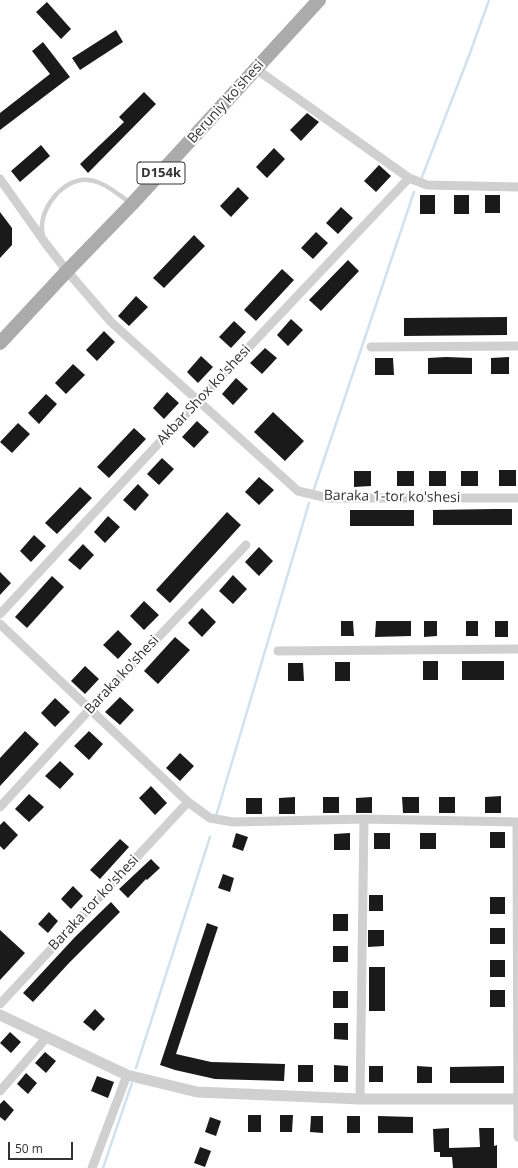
<!DOCTYPE html>
<html>
<head>
<meta charset="utf-8">
<style>
  body { margin:0 }
  #map { position:relative; width:518px; height:1168px; overflow:hidden; background:#fff; font-family:"Open Sans",sans-serif }
  canvas { display:block }
  .scale { position:absolute; left:8px; top:1142px; width:65px; height:18px; box-sizing:border-box; border:2px solid #333; border-top:0; padding-left:5px; font-size:12px; line-height:14px; white-space:nowrap; color:#333; -webkit-text-stroke:3px #fff; paint-order:stroke }
</style>
</head>
<body>
<div id="map">
<canvas width="518" height="1168"></canvas>
<div class="scale">50 m</div>
</div>
<script>
const context = document.querySelector('canvas').getContext('2d');
context.lineJoin = 'round';
function trace(path, color, width, dash) { context.strokeStyle = color; context.lineWidth = width; context.lineCap = dash ? 'butt' : 'round'; context.setLineDash(dash || []); context.stroke(path); }
function fill(path, color) { context.fillStyle = color; context.fill(path, 'evenodd'); }
function write(font, color, halo, rows, align = 'center') {
  context.font = font + ' "Open Sans",sans-serif'; context.lineWidth = 4; context.setLineDash([]); context.textBaseline = 'middle'; context.strokeStyle = halo; context.fillStyle = color; for (const [text, x, y, turn = 0] of rows) {
    context.save(); context.translate(x, y); context.rotate((+turn || 0) * Math.PI / 180); context.textAlign = isNaN(turn) ? turn : align; if (halo) context.strokeText(text, 0, 0); context.fillText(text, 0, 0); context.restore();
  }
}
const stream = new Path2D(`
  M 422,177 L 470,53 L 489,0
  M 314,489 L 414,192
  M 216,816 L 309,503
  M 136,1068 L 210,837
  M 103,1168 L 132,1083`);
const building = new Path2D(`
  M 47,2 L 71,29 L 61,39 L 36,12 Z
  M 116,30 L 123,42 L 80,70 L 72,58 Z
  M 43,42 L 70,77 L 0,130 L 0,113 L 50,74 L 32,51 Z
  M 144,92 L 156,104 L 88,173 L 80,164 L 124,122 L 119,117 Z
  M 307,113 L 319,122 L 301,141 L 290,130 Z
  M 41,145 L 50,156 L 20,182 L 11,171 Z
  M 274,148 L 285,159 L 267,178 L 256,167 Z
  M 379,165 L 391,176 L 376,192 L 364,181 Z
  M 238,187 L 249,198 L 231,217 L 220,206 Z
  M 420,195 L 435,195 L 435,214 L 420,214 Z
  M 454,195 L 469,195 L 469,214 L 454,214 Z
  M 485,195 L 500,195 L 500,213 L 485,213 Z
  M 341,207 L 353,218 L 338,234 L 326,223 Z
  M 0,212 L 12,228 L 12,245 L 0,258 Z
  M 316,232 L 328,243 L 313,259 L 301,248 Z
  M 194,235 L 205,246 L 164,288 L 153,278 Z
  M 348,260 L 359,271 L 321,311 L 309,300 Z
  M 282,269 L 294,280 L 256,321 L 244,310 Z
  M 136,296 L 148,307 L 129,326 L 118,316 Z
  M 507,317 L 507,335 L 404,336 L 404,318 Z
  M 291,319 L 303,330 L 288,346 L 277,335 Z
  M 234,321 L 246,332 L 231,348 L 219,337 Z
  M 104,331 L 115,342 L 97,361 L 86,350 Z
  M 265,348 L 277,358 L 262,374 L 250,363 Z
  M 201,356 L 213,367 L 198,383 L 187,372 Z
  M 446,357 L 472,358 L 472,374 L 428,374 L 428,358 Z
  M 509,357 L 509,374 L 491,374 L 491,358 Z
  M 375,358 L 393,358 L 394,375 L 375,375 Z
  M 73,364 L 85,375 L 66,394 L 55,383 Z
  M 236,378 L 248,389 L 233,405 L 222,394 Z
  M 167,392 L 179,403 L 164,419 L 153,408 Z
  M 46,394 L 57,404 L 39,424 L 28,413 Z
  M 273,412 L 304,441 L 285,461 L 254,432 Z
  M 197,421 L 209,432 L 194,448 L 182,437 Z
  M 18,423 L 30,434 L 12,453 L 0,442 Z
  M 134,428 L 146,439 L 109,478 L 97,467 Z
  M 162,458 L 174,469 L 159,485 L 147,474 Z
  M 499,470 L 516,470 L 516,486 L 499,486 Z
  M 354,471 L 371,471 L 371,486 L 354,487 Z
  M 397,471 L 414,471 L 414,486 L 397,486 Z
  M 429,471 L 446,471 L 446,486 L 429,486 Z
  M 461,471 L 478,471 L 478,486 L 461,486 Z
  M 259,477 L 274,490 L 259,505 L 245,492 Z
  M 138,484 L 149,495 L 135,511 L 123,500 Z
  M 80,487 L 92,498 L 57,534 L 45,523 Z
  M 495,509 L 512,509 L 512,525 L 433,525 L 433,510 Z
  M 350,510 L 414,510 L 414,526 L 350,526 Z
  M 227,512 L 241,525 L 170,603 L 156,590 Z
  M 108,516 L 120,527 L 105,543 L 94,532 Z
  M 34,535 L 46,546 L 31,562 L 20,551 Z
  M 83,544 L 94,555 L 80,570 L 68,560 Z
  M 259,547 L 273,561 L 259,576 L 245,562 Z
  M 0,572 L 11,583 L 0,595 Z
  M 233,575 L 247,589 L 233,604 L 219,591 Z
  M 52,576 L 64,587 L 27,628 L 15,617 Z
  M 144,601 L 159,615 L 144,630 L 130,616 Z
  M 202,608 L 216,622 L 202,637 L 188,623 Z
  M 341,621 L 353,621 L 354,636 L 341,636 Z
  M 376,621 L 411,621 L 411,636 L 375,637 Z
  M 424,621 L 437,621 L 437,636 L 424,637 Z
  M 466,621 L 478,621 L 478,636 L 466,636 Z
  M 495,621 L 508,621 L 508,637 L 495,637 Z
  M 118,630 L 132,644 L 118,659 L 103,645 Z
  M 175,637 L 190,650 L 158,684 L 144,671 Z
  M 423,661 L 438,661 L 438,680 L 423,680 Z
  M 462,661 L 504,661 L 504,680 L 462,680 Z
  M 335,662 L 350,662 L 350,681 L 335,681 Z
  M 288,663 L 303,663 L 304,681 L 288,681 Z
  M 85,666 L 99,679 L 85,694 L 71,681 Z
  M 120,697 L 134,710 L 120,725 L 105,712 Z
  M 55,698 L 70,712 L 55,727 L 41,713 Z
  M 25,731 L 39,744 L 0,786 L 0,758 Z
  M 89,731 L 103,744 L 89,760 L 74,746 Z
  M 180,753 L 194,766 L 180,781 L 166,768 Z
  M 60,761 L 74,774 L 60,789 L 45,776 Z
  M 151,786 L 167,803 L 155,815 L 139,798 Z
  M 29,794 L 44,807 L 29,822 L 15,809 Z
  M 501,796 L 501,813 L 485,813 L 485,797 Z
  M 295,797 L 295,814 L 279,814 L 279,798 Z
  M 323,797 L 339,797 L 339,813 L 323,813 Z
  M 372,797 L 372,813 L 356,813 L 356,798 Z
  M 402,797 L 419,797 L 419,813 L 403,813 Z
  M 439,797 L 455,797 L 455,813 L 439,813 Z
  M 246,798 L 262,798 L 262,814 L 246,814 Z
  M 4,821 L 18,835 L 4,850 L 0,846 L 0,825 Z
  M 490,832 L 505,832 L 505,848 L 490,848 Z
  M 236,833 L 248,837 L 243,851 L 232,847 Z
  M 350,833 L 350,850 L 334,850 L 334,834 Z
  M 374,833 L 390,833 L 390,849 L 374,849 Z
  M 420,833 L 436,833 L 436,849 L 420,849 Z
  M 120,839 L 129,847 L 100,879 L 90,870 Z
  M 151,859 L 160,868 L 147,880 L 146,879 L 128,898 L 119,889 Z
  M 223,874 L 234,878 L 230,892 L 218,888 Z
  M 73,886 L 83,896 L 71,909 L 61,899 Z
  M 369,895 L 383,895 L 383,911 L 369,911 Z
  M 490,897 L 505,897 L 505,914 L 490,914 Z
  M 111,902 L 120,912 L 69,963 L 33,1002 L 23,993 L 75,937 Z
  M 49,912 L 58,921 L 48,933 L 38,924 Z
  M 333,914 L 348,914 L 348,931 L 333,931 Z
  M 207,923 L 218,927 L 176,1054 L 211,1062 L 285,1064 L 284,1081 L 215,1079 L 175,1070 L 160,1065 Z
  M 490,928 L 505,928 L 505,944 L 490,944 Z
  M 0,930 L 25,953 L 0,980 Z
  M 368,930 L 384,930 L 384,946 L 368,947 Z
  M 333,946 L 348,946 L 348,962 L 333,962 Z
  M 490,960 L 505,960 L 505,977 L 490,977 Z
  M 369,967 L 385,967 L 385,1011 L 369,1011 Z
  M 490,990 L 505,990 L 505,1007 L 490,1007 Z
  M 333,991 L 348,991 L 348,1008 L 333,1008 Z
  M 95,1009 L 105,1019 L 94,1031 L 83,1022 Z
  M 334,1023 L 348,1023 L 348,1040 L 334,1039 Z
  M 10,1032 L 21,1042 L 11,1053 L 0,1043 Z
  M 45,1052 L 56,1061 L 46,1073 L 35,1063 Z
  M 298,1065 L 313,1065 L 313,1082 L 298,1082 Z
  M 334,1065 L 348,1066 L 348,1082 L 334,1082 Z
  M 369,1066 L 383,1066 L 383,1082 L 369,1082 Z
  M 417,1066 L 432,1067 L 432,1083 L 417,1083 Z
  M 504,1066 L 504,1083 L 450,1083 L 450,1067 Z
  M 26,1073 L 37,1083 L 28,1094 L 17,1084 Z
  M 97,1076 L 114,1082 L 108,1098 L 91,1091 Z
  M 4,1100 L 14,1110 L 5,1121 L 0,1117 L 0,1104 Z
  M 248,1115 L 261,1115 L 261,1132 L 248,1132 Z
  M 280,1115 L 293,1115 L 292,1132 L 280,1132 Z
  M 311,1116 L 323,1116 L 323,1133 L 310,1132 Z
  M 347,1116 L 360,1116 L 360,1133 L 347,1133 Z
  M 378,1116 L 413,1117 L 413,1133 L 378,1133 Z
  M 210,1117 L 221,1121 L 216,1136 L 205,1132 Z
  M 449,1128 L 449,1148 L 480,1147 L 479,1128 L 494,1128 L 494,1146 L 497,1145 L 497,1168 L 453,1168 L 452,1157 L 440,1157 L 440,1152 L 434,1152 L 433,1129 Z
  M 200,1147 L 211,1151 L 205,1167 L 194,1163 Z`);
const service = new Path2D(`
  M 43,235 C 36,212 63,177 88,180 C 104,181 118,195 131,203`);
const minor = new Path2D(`
  M 256,69 L 409,178 L 427,185 L 518,187
  M 0,179 L 46,244 L 67,271 L 111,322 L 298,491 L 328,498 L 518,498
  M 371,347 L 518,346
  M 0,614 L 198,401 L 409,178
  M 0,624 L 188,802 L 210,818 L 233,822 L 364,819 L 518,822
  M 278,651 L 518,649
  M 0,807 L 90,709 L 246,545
  M 517,822 L 518,1137
  M 0,1004 L 188,802
  M 0,1091 L 47,1037
  M 360,1099 L 364,819
  M 92,1168 L 127,1075`);
const tertiary = new Path2D(`
  M 0,1015 L 127,1075 L 197,1092 L 360,1099 L 518,1099`);
const primary = new Path2D(`
  M 0,343 L 67,271 L 132,204 L 319,0`);
const shields = [
  [161,173,48]
];
const shieldNames = [
  ["D154k",161,173]
];
const streetNames = [
  ["Beruniy ko'shesi",226,102,-48],
  ["Akbar Shox ko'shesi",204,395,-47],
  ["Baraka 1-tor ko'shesi",392,497,1],
  ["Baraka ko'shesi",122,675,-47],
  ["Baraka tor ko'shesi",94,903,-47]
];
trace(stream, '#cfe2ee', 2.5);
fill(building, '#1a1a1a');
trace(service, '#d0d0d0', 4.5);
trace(minor, '#d0d0d0', 9);
trace(tertiary, '#d0d0d0', 11);
trace(primary, '#ababab', 14);
for (const [x, y, w] of shields) { const box = new Path2D(); box.roundRect(x - w / 2, y - 11, w, 22, 3); context.fillStyle = '#fff'; context.fill(box); trace(box, '#333', 1); }
write('bold 13px', '#333', null, shieldNames);
write('14px', '#333', '#fff', streetNames);
</script>
</body>
</html>
